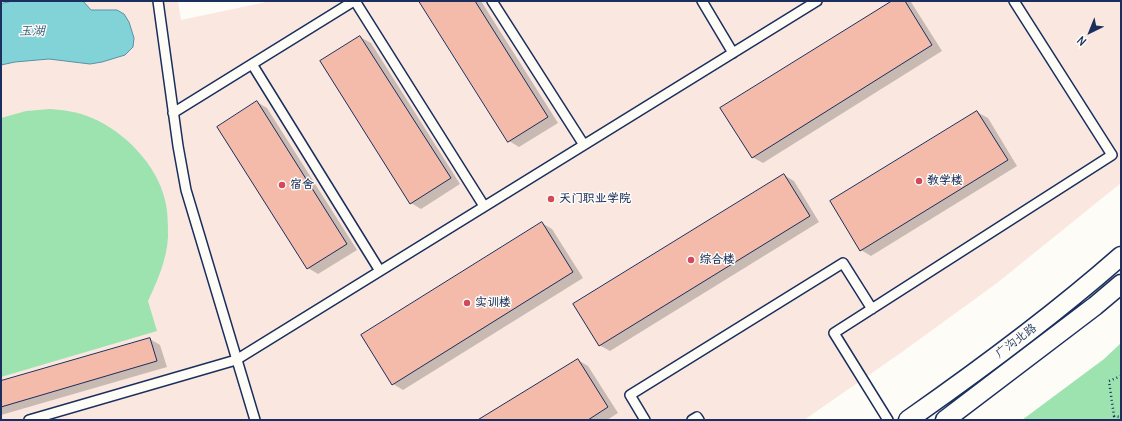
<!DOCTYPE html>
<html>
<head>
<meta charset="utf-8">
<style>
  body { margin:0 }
  #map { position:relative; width:1122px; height:421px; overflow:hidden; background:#fdfcf7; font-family:Delius,sans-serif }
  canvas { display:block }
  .frame { position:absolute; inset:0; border:2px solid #1b2f5e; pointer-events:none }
  .north { position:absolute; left:1070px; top:12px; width:40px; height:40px; -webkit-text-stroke:3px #fdfcf7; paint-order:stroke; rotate:223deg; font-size:11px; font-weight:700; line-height:16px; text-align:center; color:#1b2f5e }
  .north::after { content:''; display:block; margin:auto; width:14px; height:18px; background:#1b2f5e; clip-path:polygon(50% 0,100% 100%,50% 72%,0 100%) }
</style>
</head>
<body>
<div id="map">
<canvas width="1122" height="421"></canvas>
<div class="frame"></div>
<div class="north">N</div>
</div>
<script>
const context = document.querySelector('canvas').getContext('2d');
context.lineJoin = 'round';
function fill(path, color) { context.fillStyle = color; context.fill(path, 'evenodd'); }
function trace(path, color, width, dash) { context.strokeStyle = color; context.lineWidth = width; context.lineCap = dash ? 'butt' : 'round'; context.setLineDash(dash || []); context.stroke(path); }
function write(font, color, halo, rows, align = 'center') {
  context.font = font + ' Delius,"LXGW WenKai TC",sans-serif'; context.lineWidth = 3; context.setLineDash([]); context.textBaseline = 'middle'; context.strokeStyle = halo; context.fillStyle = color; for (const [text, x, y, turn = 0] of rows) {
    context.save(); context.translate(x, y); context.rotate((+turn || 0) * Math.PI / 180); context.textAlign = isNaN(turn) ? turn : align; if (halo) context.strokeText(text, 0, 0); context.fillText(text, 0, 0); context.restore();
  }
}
const built = new Path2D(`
  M 1,1 L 178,1 L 181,20 L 271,1 L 1121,1 L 1121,183 L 997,283 L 902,352 L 804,420 L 1,420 Z`);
const green = new Path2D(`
  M 50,109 C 65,110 79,112 92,118 C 125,132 157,165 165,200 C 168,212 168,225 168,237 C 167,259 157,282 148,301 L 157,331 L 1,377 L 1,118 L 26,111 Z
  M 1121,343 L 1121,420 L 1022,420 L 1104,359 Z`);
const water = new Path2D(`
  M 13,1 L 83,1 L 91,10 L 117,10 L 124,14 L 129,22 L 134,38 L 133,47 L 125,55 L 102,62 L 90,64 L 49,59 L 15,62 L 1,65 L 1,4 Z`);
const shadow = new Path2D(`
  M 420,1 L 481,1 L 558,123 L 519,147 L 509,141 Z
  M 894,1 L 909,1 L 911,2 L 942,51 L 763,163 L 752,157 Z
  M 360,37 L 371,43 L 460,184 L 421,209 L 411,203 Z
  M 257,102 L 267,108 L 357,250 L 318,274 L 308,268 Z
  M 977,112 L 988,118 L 1017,166 L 871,256 L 861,250 Z
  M 784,175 L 794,181 L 819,222 L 610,351 L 599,345 Z
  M 542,223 L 552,229 L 583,278 L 403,390 L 393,384 Z
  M 150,339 L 160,345 L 167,367 L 1,415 L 1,382 Z
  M 578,360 L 588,366 L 618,413 L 607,420 L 480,420 Z`);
const building = new Path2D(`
  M 419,1 L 475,1 L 548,117 L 508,142 Z
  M 892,1 L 905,1 L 932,45 L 752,158 L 720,108 Z
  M 360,36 L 451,178 L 410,204 L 320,61 Z
  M 257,101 L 347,244 L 307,269 L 217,127 Z
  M 977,111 L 1008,160 L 860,251 L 830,201 Z
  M 784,174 L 810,216 L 599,346 L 573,304 Z
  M 542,222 L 573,272 L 392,385 L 361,335 Z
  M 150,338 L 157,361 L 1,407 L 1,381 Z
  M 578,359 L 608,407 L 588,420 L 478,420 Z`);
const path = new Path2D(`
  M 1121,376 L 1109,381 L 1114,416 L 1121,417
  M 1114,416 L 1115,420`);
const lane = new Path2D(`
  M 158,1 L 178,146 L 186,190 L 255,420
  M 355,1 L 484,206
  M 492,1 L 584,145
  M 702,1 L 733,53
  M 252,64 L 380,271
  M 173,113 L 354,1
  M 29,420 L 236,360 L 817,1
  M 645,420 L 630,395 L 843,263 L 872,309
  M 692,420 L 697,417 L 699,420
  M 888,420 L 834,333 L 1112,155 L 1014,1`);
const street = new Path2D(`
  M 908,420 C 981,369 1054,315 1121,256
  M 945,420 L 1095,306 L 1121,284`);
const markers = [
  [919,181,4,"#d1495b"],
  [282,185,4,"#d1495b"],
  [551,199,4,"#d1495b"],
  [691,260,4,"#d1495b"],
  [467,303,4,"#d1495b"]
];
const poiNames = [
  ["教学楼",927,181],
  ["宿舍",290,185],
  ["天门职业学院",559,199],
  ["综合楼",699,260],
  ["实训楼",475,303]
];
const streetNames = [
  ["广沟北路",1016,341,-37]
];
const waterNames = [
  ["玉湖",32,31]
];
fill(built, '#fae8e0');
fill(green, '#9de3b0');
fill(water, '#82d3d8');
trace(water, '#5991a7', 1);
fill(shadow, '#0003');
fill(building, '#f4bbaa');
trace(building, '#1b2f5e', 1);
trace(lane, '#1b2f5e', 12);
trace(street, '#1b2f5e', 21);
trace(path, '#1b2f5e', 2.5, [1, 3]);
trace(lane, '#fdfcf7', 9);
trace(street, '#fdfcf7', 18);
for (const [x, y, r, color] of markers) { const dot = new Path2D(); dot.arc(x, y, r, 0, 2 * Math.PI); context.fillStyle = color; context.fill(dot); trace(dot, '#fdfcf7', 1.5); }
write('bold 12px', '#1b2f5e', '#fdfcf7', poiNames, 'left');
write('12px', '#1b2f5e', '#fdfcf7', streetNames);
write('italic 13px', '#35587c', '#fdfcf7', waterNames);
</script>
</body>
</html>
